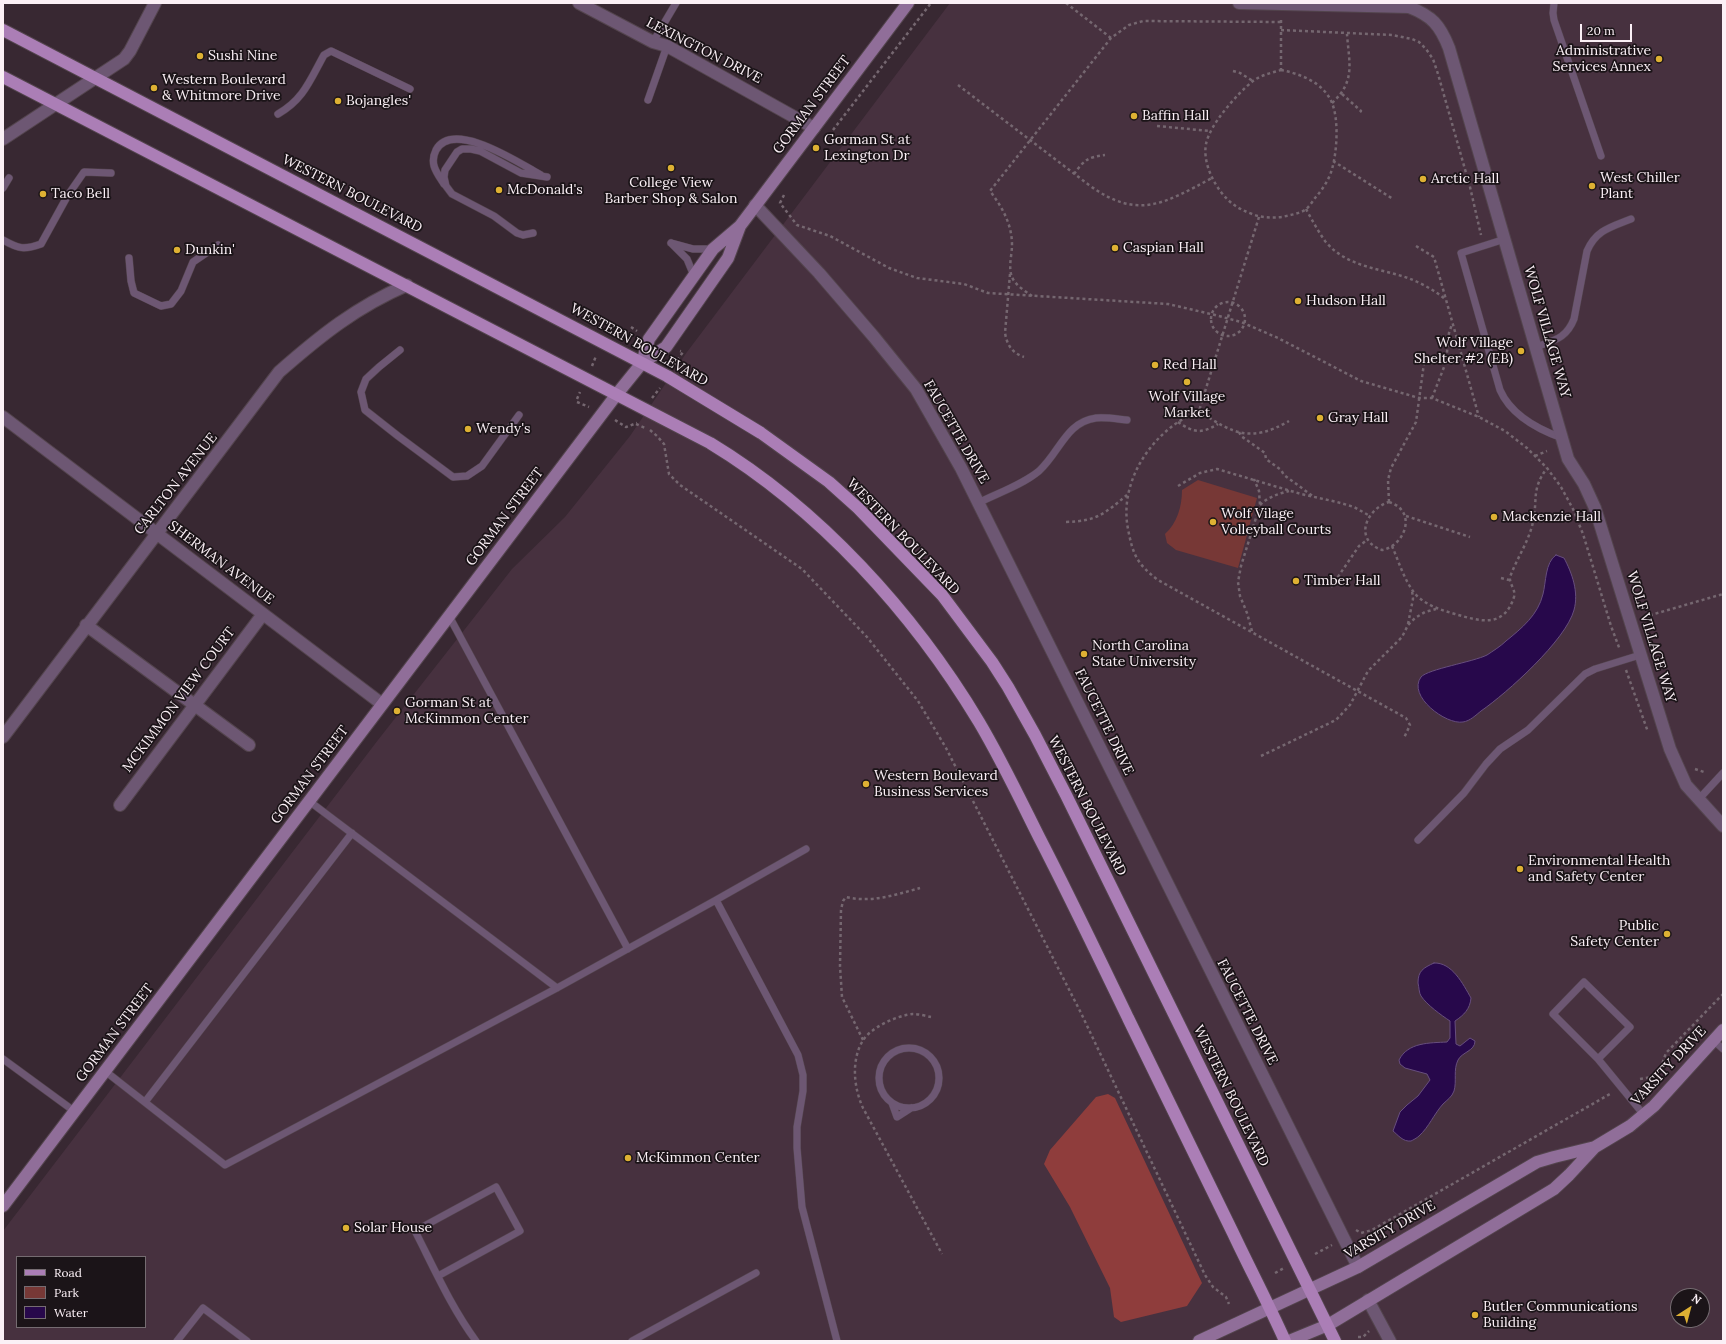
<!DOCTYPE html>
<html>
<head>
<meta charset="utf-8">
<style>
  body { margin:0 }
  #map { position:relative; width:1726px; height:1344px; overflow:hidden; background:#382832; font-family:Lora,serif }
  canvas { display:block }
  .frame { position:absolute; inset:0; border:4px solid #fbf0f6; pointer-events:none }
  .legend { position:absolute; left:16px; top:1256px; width:130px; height:72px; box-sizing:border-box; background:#1b1418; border:1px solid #756c71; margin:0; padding:5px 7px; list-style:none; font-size:12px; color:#fbf0f6 }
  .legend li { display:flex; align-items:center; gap:8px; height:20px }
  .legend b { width:20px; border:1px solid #756c71 }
  .north { position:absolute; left:1670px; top:1288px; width:40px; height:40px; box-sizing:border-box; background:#1b1418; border:1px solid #756c71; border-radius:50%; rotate:36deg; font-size:11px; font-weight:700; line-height:16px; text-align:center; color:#fbf0f6 }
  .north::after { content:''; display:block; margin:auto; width:14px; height:18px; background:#deb133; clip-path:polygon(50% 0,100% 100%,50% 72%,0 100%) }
  .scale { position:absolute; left:1580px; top:24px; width:52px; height:18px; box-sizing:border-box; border:2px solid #fbf0f6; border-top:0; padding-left:5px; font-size:12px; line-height:14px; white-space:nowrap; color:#fbf0f6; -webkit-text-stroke:3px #1b1418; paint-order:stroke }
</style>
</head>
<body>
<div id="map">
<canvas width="1726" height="1344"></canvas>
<div class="frame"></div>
<ul class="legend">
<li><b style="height:5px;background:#ab7eb6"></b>Road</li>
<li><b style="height:11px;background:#773836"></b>Park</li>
<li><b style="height:11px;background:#27084b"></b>Water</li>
</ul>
<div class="north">N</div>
<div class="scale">20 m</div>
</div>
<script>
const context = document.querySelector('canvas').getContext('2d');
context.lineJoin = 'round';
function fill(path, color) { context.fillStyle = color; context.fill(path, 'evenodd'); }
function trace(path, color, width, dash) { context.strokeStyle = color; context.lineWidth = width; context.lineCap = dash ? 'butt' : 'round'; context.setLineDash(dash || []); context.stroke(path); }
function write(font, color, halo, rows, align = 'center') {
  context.font = font + ' Lora,serif'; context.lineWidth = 3.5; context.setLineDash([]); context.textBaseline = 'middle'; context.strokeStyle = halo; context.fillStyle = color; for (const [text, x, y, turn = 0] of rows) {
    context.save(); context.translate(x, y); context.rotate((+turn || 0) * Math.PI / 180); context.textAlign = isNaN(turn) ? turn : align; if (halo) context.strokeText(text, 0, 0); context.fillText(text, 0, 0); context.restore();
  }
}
const built = new Path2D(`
  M 950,3 L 1723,3 L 1723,1341 L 3,1341 L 3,1231 L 378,740 L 512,569 L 565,517 L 630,436 L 687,352 ZM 17,1257 L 145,1257 L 145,1327 L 17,1327 ZM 1678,1296 L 1702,1296 L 1702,1320 L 1678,1320 Z`);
const green = new Path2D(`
  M 1198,480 L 1257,498 L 1238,568 L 1176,550 L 1167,543 L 1165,534 C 1177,523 1182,507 1182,490 Z`);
const forest = new Path2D(`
  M 1108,1094 L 1115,1098 L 1202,1283 L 1187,1306 L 1121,1322 L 1114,1317 L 1110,1288 L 1070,1207 L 1044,1164 L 1050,1150 L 1096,1097 Z`);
const water = new Path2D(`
  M 1556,555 L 1564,558 C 1572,573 1579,592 1574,610 C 1566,640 1507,693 1481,711 C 1476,715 1470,721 1463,722 C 1446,725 1407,696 1421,677 C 1428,669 1473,662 1487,655 C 1493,651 1501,646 1506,641 C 1522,628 1538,615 1543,594 C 1546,583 1545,562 1556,555 Z
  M 1434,963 C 1452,962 1463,984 1471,998 C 1470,1009 1464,1015 1455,1021 L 1456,1044 L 1460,1046 L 1470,1038 L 1475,1041 C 1475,1051 1462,1052 1458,1060 C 1453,1070 1457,1081 1454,1091 C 1452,1097 1447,1100 1443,1104 C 1434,1114 1429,1127 1419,1136 C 1417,1138 1413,1140 1411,1141 C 1403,1142 1398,1135 1393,1131 L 1400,1112 L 1407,1105 L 1418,1096 L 1430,1080 L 1427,1074 L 1405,1068 L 1400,1064 L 1399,1060 C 1408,1042 1430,1043 1447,1042 L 1450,1038 L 1450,1021 C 1441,1015 1427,1005 1421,996 C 1419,993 1419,987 1418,983 C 1418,971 1423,968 1434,963 Z`);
const path = new Path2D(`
  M 1066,3 L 1111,38
  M 1281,20 L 1281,70
  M 1281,30 L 1392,35 L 1412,39 L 1419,42 L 1426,49 L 1433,59 L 1438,74 L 1470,187 L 1481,235
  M 1281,70 C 1301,74 1324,83 1332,103 C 1339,120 1337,152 1332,169 C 1329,180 1322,190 1315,198 C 1312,202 1309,207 1305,210 C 1298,214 1290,215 1282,217 C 1272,218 1262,218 1252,214 C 1239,209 1230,204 1221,192 C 1211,179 1203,160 1206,144 C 1210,124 1237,94 1253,81 C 1261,75 1271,73 1281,70 Z
  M 1233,71 L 1240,73 L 1253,81
  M 958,85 L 1089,185 C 1138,221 1165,203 1212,178
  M 1342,94 L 1361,111 L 1359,113
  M 1332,103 C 1356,81 1349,63 1347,34
  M 1157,126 L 1210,131
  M 833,130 L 931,3
  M 1333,161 L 1393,199
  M 1074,174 C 1084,160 1088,157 1105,155
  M 784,195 L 780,203 L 797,225 L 830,236 L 889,268 L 917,278 L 964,284 L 988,293 L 1168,304 L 1215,315 L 1241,322 L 1278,338 L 1361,381 L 1419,398 L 1432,398 L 1479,417 L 1505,431 L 1527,448 L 1547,468 L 1561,487 L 1573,509 L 1583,534 L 1611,626 L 1620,650
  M 1306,209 C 1312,220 1318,231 1325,241 C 1346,267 1379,268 1408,278 C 1421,283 1434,290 1445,299
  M 1259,217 L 1199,411 C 1192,414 1185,418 1178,422 C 1143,446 1120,488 1128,529 C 1133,555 1137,564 1158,580 L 1406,718 L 1410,725 L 1404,738
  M 1416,246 L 1434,257 L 1479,417
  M 1010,274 L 1005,333 C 1007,345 1012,353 1024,357
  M 1032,296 C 1025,291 1015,285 1012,277 C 1008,267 1012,255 1012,245 C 1012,224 1002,207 990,191 L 1111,38 L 1129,25 L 1143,21 L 1281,22
  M1211 319a17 17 0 1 1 34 0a17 17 0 1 1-34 0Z
  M 631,327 L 637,331
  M 674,365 L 683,352 L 680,351
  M 592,366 L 596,356
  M 652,398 L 660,388
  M 1432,398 L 1446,362 L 1449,333 L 1452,324
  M 577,399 L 580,392
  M 577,402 L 589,407
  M 1199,411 C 1233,434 1251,443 1289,421
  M 615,420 L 626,427 L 637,423
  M 1178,422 C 1194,433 1201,434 1218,424
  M 636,424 L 645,428
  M 650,430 L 657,436 L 664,444 L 669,474 L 680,485 L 802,569 L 867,637 L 918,701 L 946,748 L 1081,1013 L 1205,1275 L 1213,1287 L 1226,1297 L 1229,1304
  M 1239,432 L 1241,436 L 1265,453 L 1266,459 L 1281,470 L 1284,475 L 1314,497
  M 1535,456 L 1547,451
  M 1178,486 L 1200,473 L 1217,469 L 1301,494 L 1337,502 L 1354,507 L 1370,516
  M 1389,502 L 1388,480 L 1391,468 L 1416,422 L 1424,363
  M 1389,502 C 1418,511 1405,546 1382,550 C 1353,540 1366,509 1389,502 Z
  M 1260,505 C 1268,497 1278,494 1289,491
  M 1406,516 L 1470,537
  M 1066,522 C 1097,521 1104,514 1127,495
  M 1392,546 C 1399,562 1405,583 1417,596 C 1428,606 1441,610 1455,614 C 1479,621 1504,629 1514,597 C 1516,589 1509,584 1510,577 C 1517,558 1529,541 1533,522 C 1538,498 1531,490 1547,468
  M 1501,578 L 1509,580
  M 1331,587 L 1359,546 L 1367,540
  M 1644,617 L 1723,594
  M 1408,624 L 1413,599 L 1412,590
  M 1252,631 L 1247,613 L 1240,596 L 1238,582 L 1241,566 L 1260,505 L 1259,491 L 1254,479
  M 1626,670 L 1648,732
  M 1261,756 L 1336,720 L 1350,705 L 1368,671 L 1402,637 L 1408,625 L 1415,618 L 1425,612 L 1436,609
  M 1695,769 L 1704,772
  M 931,1017 C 926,1016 919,1014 913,1014 C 898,1015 869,1028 862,1042 C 851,1062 854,1088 863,1108 L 942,1254
  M 863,1040 L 842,997 L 840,966 L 841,910 L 843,901 L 846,897 C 871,903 895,895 920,888
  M 1640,1079 L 1651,1077 L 1656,1074 L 1661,1067 L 1666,1053 L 1723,994
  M 1356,1230 L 1361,1233 L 1372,1230 L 1610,1094
  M 1315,1254 L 1332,1245
  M 1275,1273 L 1284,1268
  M 1358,1337 L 1363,1337 L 1369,1331`);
const lane = new Path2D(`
  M 1554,3 L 1553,13 L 1554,20 L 1601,156
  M 653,42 L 676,3
  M 648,100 L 667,46
  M 278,114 C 304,99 310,80 324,55 L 331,51 L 410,89
  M 444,184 C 437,173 429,164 436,150 C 453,119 519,163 541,175
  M 3,188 L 9,178
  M 533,233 L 523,235 L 517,233 L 494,216 L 452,194 L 446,186 L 444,177 L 445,170 L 457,152 L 462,149 L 471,149 L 480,151 L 521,173 L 547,177
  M 1505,239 L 1461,253 L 1500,390 C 1511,415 1537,429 1562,438
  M 3,240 C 19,249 24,250 41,244 L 68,195 L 84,172 L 111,173
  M 671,243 L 693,249 L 713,249
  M 671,243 L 687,259 L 694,276
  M 129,258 L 131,281 L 134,293 L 161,306 L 171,304 L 181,291 L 193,262 L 218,245
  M 1536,347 C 1554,340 1566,339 1574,319 L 1587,251 C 1596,230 1611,227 1631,219
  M 400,350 L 379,367 L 366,379 L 361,392 L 365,410 L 398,436 L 453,477 L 467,476 L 482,466 L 519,415
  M 978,503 C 998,493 1022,485 1039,471 C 1060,452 1066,422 1096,418 C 1106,417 1117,419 1127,420
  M 449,616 L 628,949
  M 1698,800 L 1723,773
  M 309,801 L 557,988
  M 1418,840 L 1464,793 L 1486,764 L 1500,749 L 1528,730 L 1585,674 L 1595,669 L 1640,655
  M 716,900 L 806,849
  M 1713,1040 L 1723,1049
  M879 1078a30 30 0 1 1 60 0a30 30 0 1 1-60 0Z
  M 3,1059 L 74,1111
  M 1598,1059 L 1553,1014 L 1584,982 L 1630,1027 L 1598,1059 L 1644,1115
  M 105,1071 L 225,1165 L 557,988 L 716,900 L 798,1055 L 803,1075 L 803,1091 L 797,1127 L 797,1148 L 802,1207 L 837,1341
  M 145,1102 L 352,833
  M 892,1103 L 897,1117 L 911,1108
  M 438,1276 L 520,1231 L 496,1187 L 415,1231 C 434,1268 451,1307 476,1341
  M 177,1341 L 203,1308 L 247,1341
  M 632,1341 L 756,1273`);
const street = new Path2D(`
  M 579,3 L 653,42 L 667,46 L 814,128
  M 1239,3 L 1409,7 C 1432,16 1440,25 1449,48 L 1568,459 L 1584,484 L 1595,508 L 1670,749 L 1686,785 L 1723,826
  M 3,139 L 124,59 L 130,51 L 155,3
  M 755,205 L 819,273 L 874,337 L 916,389 L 961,468 L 1358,1267
  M 3,417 L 382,704
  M 86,625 L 249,745
  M 3,737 L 279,372 C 320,336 356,307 407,285
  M 120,805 L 263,614
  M 1368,1300 L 1390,1341`);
const secondary = new Path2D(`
  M 642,363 L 649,339 L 713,249 L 740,226 L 908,3
  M 3,1206 L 617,394 L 642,363 L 666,347 L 728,258 L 740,226
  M 1199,1341 L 1358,1267 L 1537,1162 L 1554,1157 L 1595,1147
  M 1289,1341 L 1328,1325 L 1554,1189 L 1569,1175 L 1595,1147 L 1630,1126 L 1654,1106 L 1723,1030`);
const primary = new Path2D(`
  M 3,30 L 667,376 L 761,433 L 829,482 L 858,508 L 942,595 L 992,662 L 1008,687 L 1035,735 L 1066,795 L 1335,1341
  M 3,77 L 710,443 C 819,509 913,612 979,722 C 1001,759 1020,799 1039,837 C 1070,897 1099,958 1128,1018 C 1163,1090 1198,1162 1233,1233 C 1250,1269 1269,1305 1285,1341`);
const markers = [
  [200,56,4,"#deb133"],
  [1659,59,4,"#deb133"],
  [154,88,4,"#deb133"],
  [338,101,4,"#deb133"],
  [1134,116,4,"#deb133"],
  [816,148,4,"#deb133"],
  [671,168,4,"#deb133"],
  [1423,179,4,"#deb133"],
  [1592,186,4,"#deb133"],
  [499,190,4,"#deb133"],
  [43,194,4,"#deb133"],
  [1115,248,4,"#deb133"],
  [177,250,4,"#deb133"],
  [1298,301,4,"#deb133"],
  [1521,351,4,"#deb133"],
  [1155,365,4,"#deb133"],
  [1187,382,4,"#deb133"],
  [1320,418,4,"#deb133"],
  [468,429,4,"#deb133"],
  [1494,517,4,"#deb133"],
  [1213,522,4,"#deb133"],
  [1296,581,4,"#deb133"],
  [1084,654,4,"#deb133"],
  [397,711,4,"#deb133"],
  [866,784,4,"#deb133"],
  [1520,869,4,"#deb133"],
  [1667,934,4,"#deb133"],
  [628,1158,4,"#deb133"],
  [346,1228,4,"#deb133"],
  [1475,1315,4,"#deb133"]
];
const streetNames = [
  ["LEXINGTON DRIVE",704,51,27],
  ["GORMAN STREET",812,105,-53],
  ["WESTERN BOULEVARD",352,194,27],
  ["WOLF VILLAGE WAY",1547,332,74],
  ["WESTERN BOULEVARD",639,345,29],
  ["FAUCETTE DRIVE",956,432,60],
  ["CARLTON AVENUE",176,484,-52],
  ["GORMAN STREET",505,517,-53],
  ["WESTERN BOULEVARD",903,537,46],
  ["SHERMAN AVENUE",221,563,37],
  ["WOLF VILLAGE WAY",1651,637,73],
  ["MCKIMMON VIEW COURT",179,700,-53],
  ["FAUCETTE DRIVE",1104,722,64],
  ["GORMAN STREET",310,775,-53],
  ["WESTERN BOULEVARD",1087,806,63],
  ["FAUCETTE DRIVE",1247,1012,63],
  ["GORMAN STREET",115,1033,-53],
  ["VARSITY DRIVE",1669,1066,-47],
  ["WESTERN BOULEVARD",1231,1096,64],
  ["VARSITY DRIVE",1390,1230,-30]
];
const poiNames = [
  ["Administrative",1651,51,"right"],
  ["Services Annex",1651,67,"right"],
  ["Sushi Nine",208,56],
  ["Western Boulevard",162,80],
  ["& Whitmore Drive",162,96],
  ["Bojangles'",346,101],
  ["Baffin Hall",1142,116],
  ["Gorman St at",824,140],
  ["Lexington Dr",824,156],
  ["West Chiller",1600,178],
  ["Plant",1600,194],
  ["Arctic Hall",1431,179],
  ["College View",671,183,"center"],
  ["Barber Shop & Salon",671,199,"center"],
  ["McDonald's",507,190],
  ["Taco Bell",51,194],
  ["Caspian Hall",1123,248],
  ["Dunkin'",185,250],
  ["Hudson Hall",1306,301],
  ["Wolf Village",1513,343,"right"],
  ["Shelter #2 (EB)",1513,359,"right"],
  ["Red Hall",1163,365],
  ["Wolf Village",1187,397,"center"],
  ["Market",1187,413,"center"],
  ["Gray Hall",1328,418],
  ["Wendy's",476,429],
  ["Wolf Vilage",1221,514],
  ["Volleyball Courts",1221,530],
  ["Mackenzie Hall",1502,517],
  ["Timber Hall",1304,581],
  ["North Carolina",1092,646],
  ["State University",1092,662],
  ["Gorman St at",405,703],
  ["McKimmon Center",405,719],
  ["Western Boulevard",874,776],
  ["Business Services",874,792],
  ["Environmental Health",1528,861],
  ["and Safety Center",1528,877],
  ["Public",1659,926,"right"],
  ["Safety Center",1659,942,"right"],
  ["McKimmon Center",636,1158],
  ["Solar House",354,1228],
  ["Butler Communications",1483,1307],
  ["Building",1483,1323]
];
fill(built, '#47313f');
fill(green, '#773836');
fill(forest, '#8f3d3c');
fill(water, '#27084b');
trace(water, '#674e7e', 1);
trace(lane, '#53444d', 8);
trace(street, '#53444d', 14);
trace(secondary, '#53444d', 14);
trace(primary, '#53444d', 14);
trace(path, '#756770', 2.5, [3, 3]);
trace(lane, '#6d5773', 7);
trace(street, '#6d5773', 12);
trace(secondary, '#906e99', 12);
trace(primary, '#ab7eb6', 12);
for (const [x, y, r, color] of markers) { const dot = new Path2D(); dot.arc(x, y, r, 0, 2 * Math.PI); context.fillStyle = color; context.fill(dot); trace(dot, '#1b1418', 1.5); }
write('14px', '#fbf0f6', '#1b1418', streetNames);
write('14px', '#fbf0f6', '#1b1418', poiNames, 'left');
</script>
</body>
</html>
